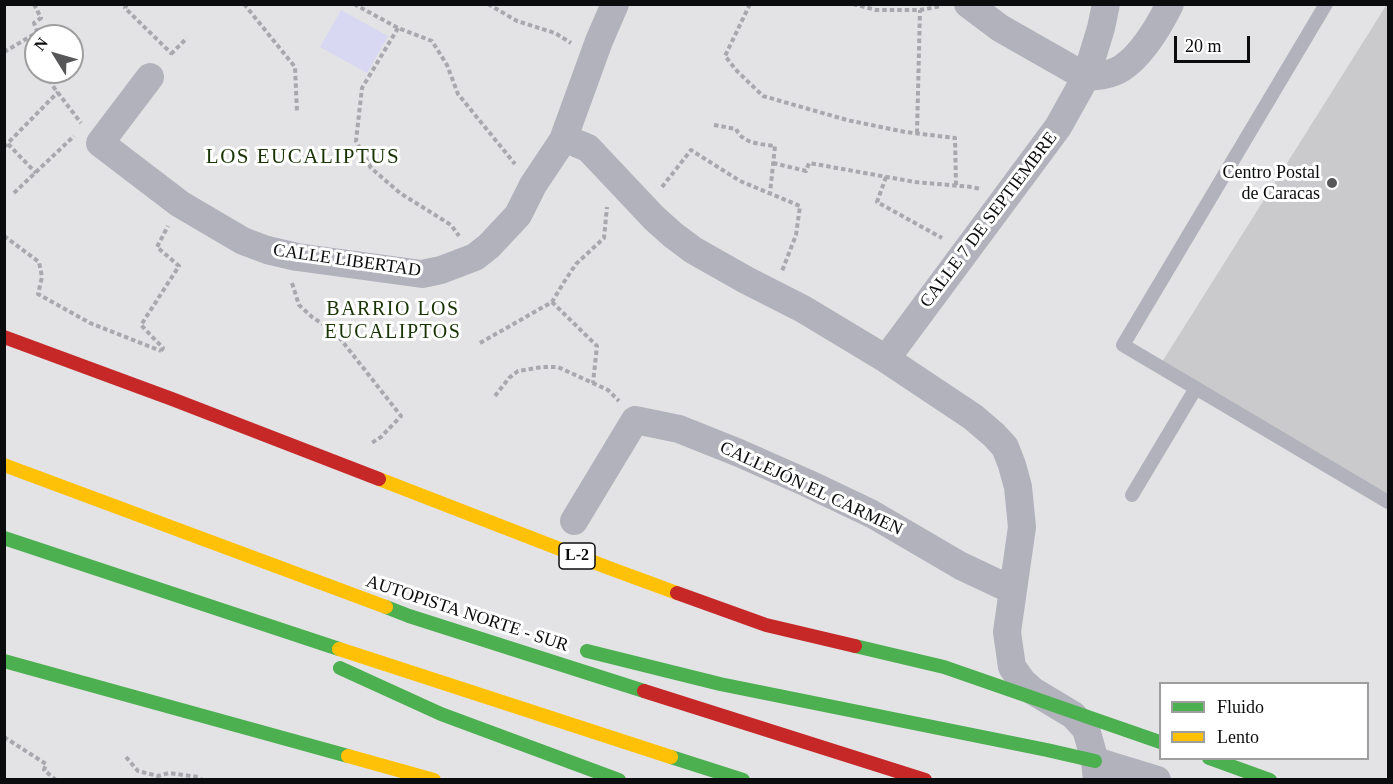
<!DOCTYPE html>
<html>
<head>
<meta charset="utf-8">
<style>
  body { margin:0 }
  #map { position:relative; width:1393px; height:784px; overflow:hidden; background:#e3e3e6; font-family:Georgia,serif }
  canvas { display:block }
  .frame { position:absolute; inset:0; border:6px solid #0b0c0d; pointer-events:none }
  .legend { position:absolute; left:1159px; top:682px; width:210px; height:78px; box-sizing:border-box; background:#fff; border:2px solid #9d9e9e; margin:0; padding:8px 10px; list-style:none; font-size:18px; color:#0b0c0d }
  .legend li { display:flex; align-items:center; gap:12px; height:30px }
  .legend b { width:30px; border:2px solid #9d9e9e }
  .north { position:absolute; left:24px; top:24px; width:60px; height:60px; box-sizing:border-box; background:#fff; border:2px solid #9d9e9e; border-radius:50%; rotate:307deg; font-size:16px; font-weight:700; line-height:24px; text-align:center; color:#0b0c0d }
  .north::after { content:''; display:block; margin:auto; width:21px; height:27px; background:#575759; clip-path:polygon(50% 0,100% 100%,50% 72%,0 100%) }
  .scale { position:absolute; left:1174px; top:36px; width:76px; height:27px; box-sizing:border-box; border:3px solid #0b0c0d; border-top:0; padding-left:8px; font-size:18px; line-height:21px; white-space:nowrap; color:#0b0c0d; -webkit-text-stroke:4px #fff; paint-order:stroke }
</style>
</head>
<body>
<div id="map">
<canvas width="1393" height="784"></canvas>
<div class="frame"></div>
<ul class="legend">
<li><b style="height:8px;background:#4caf50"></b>Fluido</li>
<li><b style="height:8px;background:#ffc107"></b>Lento</li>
</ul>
<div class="north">N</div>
<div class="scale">20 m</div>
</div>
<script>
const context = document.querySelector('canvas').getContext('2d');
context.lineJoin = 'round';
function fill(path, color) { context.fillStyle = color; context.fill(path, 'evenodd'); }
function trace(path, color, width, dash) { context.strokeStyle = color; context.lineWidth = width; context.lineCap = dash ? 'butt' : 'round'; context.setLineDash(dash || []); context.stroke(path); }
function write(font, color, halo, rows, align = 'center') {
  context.font = font + ' Georgia,serif'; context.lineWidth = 6; context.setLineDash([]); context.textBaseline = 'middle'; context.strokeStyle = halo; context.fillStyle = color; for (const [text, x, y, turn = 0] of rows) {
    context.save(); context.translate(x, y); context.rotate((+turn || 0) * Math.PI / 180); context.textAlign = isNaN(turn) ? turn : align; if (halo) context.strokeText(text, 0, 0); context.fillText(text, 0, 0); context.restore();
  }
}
const green = new Path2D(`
  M 341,10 L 388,36 L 367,73 L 320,47 Z`);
const building = new Path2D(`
  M 1387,4 L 1388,4 L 1388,497 L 1162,362 Z`);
const path = new Path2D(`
  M 34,4 L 41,18 L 34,23 L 39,36
  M 127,4 L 125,8 L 172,54
  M 244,4 L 295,67 L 297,112
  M 354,4 L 398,28 L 432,41 L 447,65 L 458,94 L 515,164
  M 488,4 L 517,21 L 555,33 L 571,43
  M 750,4 L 725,56 L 737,71 L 763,96 L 847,120 L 905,132 L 955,138 L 956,185
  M 853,4 L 876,10 L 920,10 L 942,6
  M 398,28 L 362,88 L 356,141 L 371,168 L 400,193 L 451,225 L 459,236
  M 4,52 L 38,32
  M 171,54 L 187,38
  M 49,72 L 52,85 L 81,123
  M 714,125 L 736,129 C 743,144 761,144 775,146 L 770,193
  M 917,133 L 920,10
  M 8,144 L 36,173
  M 4,147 L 58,92
  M 773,163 L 806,171 L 809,163 L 915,182 L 972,187 L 980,189
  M 886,177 L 877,202 L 942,238
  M 662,187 L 691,150 L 740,181 L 800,206 L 796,235 L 782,271
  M 14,193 L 74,136
  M 4,236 L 39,262 L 42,277 L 38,294 L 90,323 L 161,351
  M 292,283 L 299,305 L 312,317 L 335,332 L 401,416 L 381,437 L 370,444
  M 552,302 L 597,346 L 593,383
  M 480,343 L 552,302 L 564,282 L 576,264 L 604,238 L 607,207
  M 161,351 L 163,348 L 141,325 L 179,266 L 157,247 L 168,226
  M 495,396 L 509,378 L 518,371 L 542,367 L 558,367 L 608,390 L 619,401
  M 4,737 L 46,764 L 44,770 L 56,780
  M 126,757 L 138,771 L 158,776 L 169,773 L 198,777 L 202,780`);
const lane = new Path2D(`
  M 1326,4 L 1123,345 L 1388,502
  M 1132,495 L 1196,388`);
const street = new Path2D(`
  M 968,4 L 1000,28 L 1086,77
  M 150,77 L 100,143 L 180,204 L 243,241 L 267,250 L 297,257 L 422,274 L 441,270 L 475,257 L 489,246 L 518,215 L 533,185 L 563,140 L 599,41 L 615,4
  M 1086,77 C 1099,76 1111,75 1122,68 C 1143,54 1159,26 1170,4
  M 563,140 L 571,141 L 588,148 L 654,218 L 673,235 L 693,250 L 746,280 L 803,309 L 886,359 L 973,417 L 994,435 L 1005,447 L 1012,465 L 1018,487 L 1022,527 L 1007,632 L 1012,667 L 1022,681 L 1033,691 L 1073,715 L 1086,729 L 1095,761 L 1097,780
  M 886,359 L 1058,127 L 1086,77 L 1101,28 L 1106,4
  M 574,521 L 635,420 L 679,429 L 739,453 L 807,483 L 872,514 L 961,566 L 1012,590
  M 1095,761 L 1157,780`);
const fast = new Path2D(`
  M 4,538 L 339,649
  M 386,607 L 409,616 L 644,691
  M 587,651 L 720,684 L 1047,750 L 1095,761
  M 4,661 L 348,756
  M 340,668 L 441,714 L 619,780
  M 671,757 L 743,780
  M 1209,758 L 1270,780`);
const slow = new Path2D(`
  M 4,465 L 386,607
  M 339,649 L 671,757
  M 348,756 L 434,780`);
const jam = new Path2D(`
  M 644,691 L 925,780`);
const fastBridge = new Path2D(`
  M 855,646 L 944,667 L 1160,742`);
const slowBridge = new Path2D(`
  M 379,479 L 609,568 L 677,593`);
const jamBridge = new Path2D(`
  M 4,337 L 172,399 L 379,479
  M 677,593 L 766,625 L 855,646`);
const markers = [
  [1332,183,6,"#575759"]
];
const shields = [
  [577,556,36]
];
const shieldNames = [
  ["L-2",577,556]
];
const poiNames = [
  ["Centro Postal",1320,173],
  ["de Caracas",1320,194]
];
const streetNames = [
  ["CALLE 7 DE SEPTIEMBRE",989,220,-53],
  ["CALLE LIBERTAD",347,261,8],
  ["CALLEJÓN EL CARMEN",811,489,25],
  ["AUTOPISTA NORTE - SUR",467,614,18]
];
const neighbourhoodNames = [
  ["BARRIO LOS",393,310],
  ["EUCALIPTOS",393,333]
];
const quarterNames = [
  ["LOS EUCALIPTUS",303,157]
];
fill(green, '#d9d8f3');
fill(building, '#cacacc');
trace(path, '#a8a8ae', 4, [4.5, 3]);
trace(lane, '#b2b2bc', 14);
trace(street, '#b2b2bc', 28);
trace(fast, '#4caf50', 14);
trace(slow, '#ffc107', 14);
trace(jam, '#c62828', 14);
trace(fastBridge, '#4caf50', 14);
trace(slowBridge, '#ffc107', 14);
trace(jamBridge, '#c62828', 14);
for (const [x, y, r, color] of markers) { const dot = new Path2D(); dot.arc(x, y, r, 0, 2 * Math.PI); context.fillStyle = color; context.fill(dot); trace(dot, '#fff', 2); }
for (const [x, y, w] of shields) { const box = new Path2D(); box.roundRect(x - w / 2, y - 13, w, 26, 4.5); context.fillStyle = '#fff'; context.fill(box); trace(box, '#0b0c0d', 1.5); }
write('bold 16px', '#0b0c0d', null, shieldNames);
write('18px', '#0b0c0d', '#fff', poiNames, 'right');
write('18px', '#0b0c0d', '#fff', streetNames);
context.letterSpacing = '1.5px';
write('20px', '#183404', '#fff', neighbourhoodNames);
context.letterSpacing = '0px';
context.letterSpacing = '1.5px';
write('21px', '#183404', '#fff', quarterNames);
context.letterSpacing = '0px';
</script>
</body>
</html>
